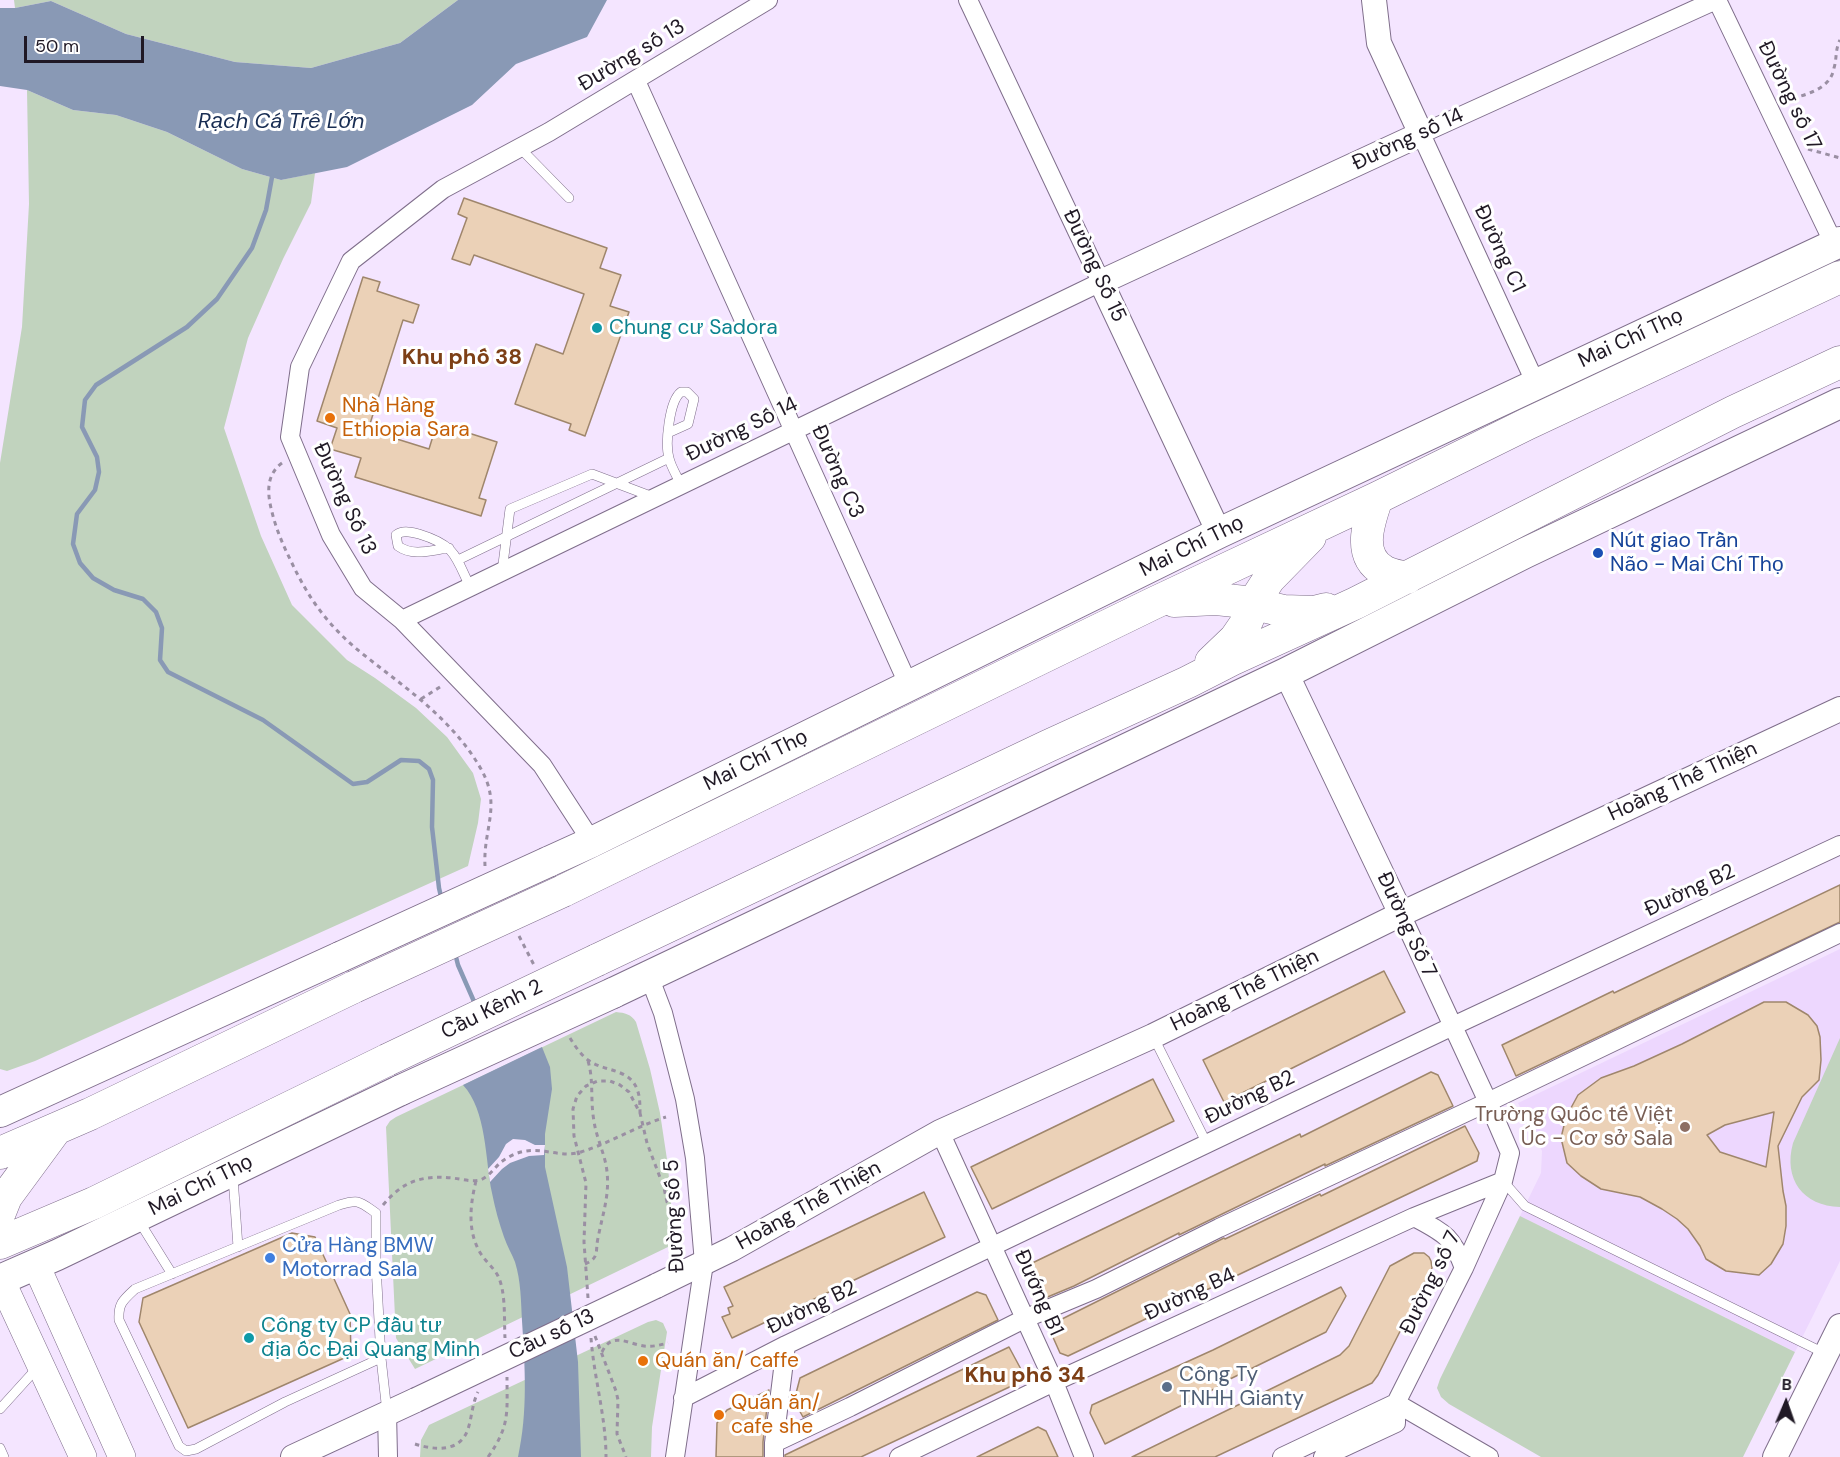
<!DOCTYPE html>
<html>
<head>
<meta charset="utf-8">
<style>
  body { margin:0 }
  #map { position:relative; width:1840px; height:1457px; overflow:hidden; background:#f4e5ff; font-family:"DM Sans",sans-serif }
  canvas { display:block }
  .north { position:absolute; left:1756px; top:1373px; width:60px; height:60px; -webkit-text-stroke:4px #fff; paint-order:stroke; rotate:2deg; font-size:16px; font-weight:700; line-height:24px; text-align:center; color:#201925 }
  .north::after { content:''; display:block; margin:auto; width:21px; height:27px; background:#201925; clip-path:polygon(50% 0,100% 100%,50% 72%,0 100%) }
  .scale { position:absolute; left:24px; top:36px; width:120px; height:27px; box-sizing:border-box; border:3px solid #201925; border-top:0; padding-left:8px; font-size:18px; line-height:21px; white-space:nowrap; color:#201925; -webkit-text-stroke:4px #fff; paint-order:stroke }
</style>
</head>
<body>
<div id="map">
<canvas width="1840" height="1457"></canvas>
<div class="north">B</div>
<div class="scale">50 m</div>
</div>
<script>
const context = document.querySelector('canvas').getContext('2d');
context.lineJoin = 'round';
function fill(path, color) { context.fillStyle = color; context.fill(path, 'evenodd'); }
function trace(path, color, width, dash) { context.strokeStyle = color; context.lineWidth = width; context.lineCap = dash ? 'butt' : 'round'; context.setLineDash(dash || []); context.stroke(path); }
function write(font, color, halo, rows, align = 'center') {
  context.font = font + ' "DM Sans",sans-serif'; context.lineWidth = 6; context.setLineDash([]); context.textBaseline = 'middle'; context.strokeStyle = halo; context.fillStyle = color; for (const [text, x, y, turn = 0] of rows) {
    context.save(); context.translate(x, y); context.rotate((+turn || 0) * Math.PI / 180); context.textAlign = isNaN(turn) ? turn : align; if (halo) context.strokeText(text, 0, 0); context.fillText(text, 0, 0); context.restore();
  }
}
const built = new Path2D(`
  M 1840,949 L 1840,1261 L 1795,1352 L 1520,1216 L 1541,1173 L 1542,1151 L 1518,1103 Z`);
const green = new Path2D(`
  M 14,0 L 458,0 L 400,43 L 311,68 L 235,62 L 126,34 L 51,1 L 15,8 Z
  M 27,90 L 73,110 L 116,115 L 167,132 L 242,169 L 281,180 L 315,173 L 311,203 L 283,259 L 248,338 L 224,428 L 261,536 L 292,605 L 347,660 L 375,678 L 416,708 L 447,737 L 473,773 L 481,799 L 478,823 L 468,866 L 35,1061 L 7,1071 L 0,1069 L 0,463 L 22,327 L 29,204 Z
  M 616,1012 C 625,1013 631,1014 636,1022 L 650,1069 L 660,1113 L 668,1166 L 673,1228 L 668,1247 L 415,1369 L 396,1338 L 386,1127 L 390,1121 L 396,1117 Z
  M 1840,1038 L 1840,1207 C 1803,1206 1783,1179 1793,1143 Z
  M 1520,1216 L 1795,1352 L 1743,1457 L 1541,1457 L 1449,1404 L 1441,1397 L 1437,1388 L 1440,1379 Z
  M 656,1320 L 663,1323 L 667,1332 L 652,1427 L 651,1457 L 420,1457 L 421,1440 L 429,1425 L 648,1322 Z`);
const water = new Path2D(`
  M 458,0 L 607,0 L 587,37 L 516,64 L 472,105 L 347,167 L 281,180 L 242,169 L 167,132 L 116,115 L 73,110 L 27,90 L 0,86 L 0,8 L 15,8 L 51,1 L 126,34 L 235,62 L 311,68 L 400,43 Z
  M 542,1047 L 550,1067 L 552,1089 L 545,1134 L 545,1167 L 567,1267 L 578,1362 L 581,1457 L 518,1457 C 528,1412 525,1367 522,1321 C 521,1302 521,1281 515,1262 C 512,1254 507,1246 504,1237 C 499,1223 495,1208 492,1193 C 485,1159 487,1111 463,1085 Z`);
const pier = new Path2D(`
  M 513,1139 L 525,1140 L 535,1145 L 545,1145 L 544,1155 L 529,1156 L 510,1163 L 502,1169 L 490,1182 L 488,1169 L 499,1157 L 506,1144 Z`);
const stream = new Path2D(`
  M 272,177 L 266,210 L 252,248 L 217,299 L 187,327 L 96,385 L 85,400 L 82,427 L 97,457 L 99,472 L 95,490 L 77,514 L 73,544 L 80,563 L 93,578 L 114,590 L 143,599 L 156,612 L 162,628 L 160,660 L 168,672 L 263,720 L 353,784 L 367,782 L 401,760 L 419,761 L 429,769 L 433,780 L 432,827 L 439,888 L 442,901
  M 455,953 L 458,965 L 476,1006`);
const building = new Path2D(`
  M 464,198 L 607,248 L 600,268 L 621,275 L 610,306 L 629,312 L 585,436 L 569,430 L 571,424 L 515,404 L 536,344 L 563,354 L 584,294 L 474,255 L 470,265 L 452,259 L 467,218 L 458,214 Z
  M 363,277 L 380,282 L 377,291 L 419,305 L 413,323 L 403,320 L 368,430 L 429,449 L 437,423 L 497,442 L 479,498 L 486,500 L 481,516 L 355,477 L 361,458 L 330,449 L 337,428 L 317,421 Z
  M 1840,885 L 1840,922 L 1516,1076 L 1502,1045 L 1613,991 L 1614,993 Z
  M 1384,971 L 1405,1012 L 1224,1102 L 1203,1060 Z
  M 1764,1002 L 1786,1002 L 1808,1015 L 1817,1026 L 1820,1037 L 1821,1060 L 1819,1080 L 1802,1097 L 1778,1146 L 1783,1191 L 1786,1206 L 1786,1226 L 1783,1244 L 1771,1264 L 1759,1275 L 1726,1271 L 1706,1259 L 1700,1246 L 1688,1229 L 1677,1219 L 1662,1209 L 1640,1197 L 1601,1189 L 1581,1176 L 1567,1163 L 1561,1138 L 1566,1117 L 1578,1095 L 1601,1078 L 1634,1066 L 1682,1044 ZM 1774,1112 L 1766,1167 L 1720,1152 L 1707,1135 L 1725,1125 Z
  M 1431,1072 L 1438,1075 L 1453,1106 L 1325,1166 L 1325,1164 L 1179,1235 L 1179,1233 L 1074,1286 L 1038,1301 L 1024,1273 L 1026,1266 L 1300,1134 L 1301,1137 Z
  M 1153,1079 L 1174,1121 L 992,1209 L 971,1167 Z
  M 1465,1126 L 1479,1153 L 1477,1161 L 1068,1356 L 1060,1353 L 1048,1326 L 1224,1238 L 1225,1239 L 1320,1194 L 1321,1196 Z
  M 924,1192 L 945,1237 L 732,1338 L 722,1317 L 730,1314 L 728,1308 L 733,1306 L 724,1287 Z
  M 292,1233 L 315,1237 L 350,1314 L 351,1355 L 188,1428 L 139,1322 L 143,1298 Z
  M 1414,1253 L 1424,1253 L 1429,1257 L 1431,1261 L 1432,1268 L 1378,1375 L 1372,1383 L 1215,1457 L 1132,1457 L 1340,1355 L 1349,1346 L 1390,1266 Z
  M 1341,1287 L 1346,1296 L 1326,1332 L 1228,1380 L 1228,1382 L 1105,1444 L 1090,1413 L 1092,1405 L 1213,1350 Z
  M 977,1292 L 986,1295 L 998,1320 L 803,1417 L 794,1401 L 800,1378 Z
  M 1009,1347 L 1023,1373 L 1020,1382 L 861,1457 L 785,1457 L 785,1455 Z
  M 769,1390 L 763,1442 L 763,1457 L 716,1457 L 717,1423 L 727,1410 Z
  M 1038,1427 L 1046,1431 L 1058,1457 L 977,1457 Z`);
const path = new Path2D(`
  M 1784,101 C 1803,95 1830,91 1834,68 C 1837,58 1835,50 1840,40
  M 1808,149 L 1840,158
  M 282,463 C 267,474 267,491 271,508 C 275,526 282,543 290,559 C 309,600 329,627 364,655 C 407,689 453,720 481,769 C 502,806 483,828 485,866
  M 421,699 L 440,687
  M 519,936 L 534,965
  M 570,1038 C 575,1046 581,1055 588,1060 C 604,1072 629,1068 637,1089 C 640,1096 640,1105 640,1113
  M 476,1181 C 470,1205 467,1232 481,1254 C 486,1262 494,1268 498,1276 C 506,1292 504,1320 505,1338
  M 383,1205 C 403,1181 422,1175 452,1178 C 461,1179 471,1182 480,1180 C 489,1177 494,1168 501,1162 C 508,1157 517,1152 526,1151 C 544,1148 563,1158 581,1152 C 610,1143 637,1126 666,1117
  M 585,1264 C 600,1258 595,1251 598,1238 C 603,1212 611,1192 606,1165 C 603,1150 596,1136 594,1121 C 590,1100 594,1081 588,1061
  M 588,1298 L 584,1242 L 586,1183 L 574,1136 L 573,1109 L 577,1096 L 586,1086 L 598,1081 L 610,1081 L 620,1085 L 629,1092 L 640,1113 L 647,1143 L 664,1188 L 667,1202 L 676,1213
  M 595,1336 L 616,1391 L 618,1400 L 617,1434 L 626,1457
  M 591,1338 C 594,1378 606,1417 606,1457
  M 602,1352 C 612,1331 628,1344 644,1346 C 653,1347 660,1345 668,1343
  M 415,1444 C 434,1450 460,1453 468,1429 C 472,1417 472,1404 478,1392
  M 488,1457 C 510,1426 507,1413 507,1377`);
const service = new Path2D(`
  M 520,148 L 569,198
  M 668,433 L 688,424 L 694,399 L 687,392 L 681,392 C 669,401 665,444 669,458 C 671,467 677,476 681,485
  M 449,548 C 432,550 413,557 398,546 L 396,535 C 403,530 410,532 419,534 C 455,545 455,555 470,587
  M 458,560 L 669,458
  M 502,572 L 510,509 L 592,474 L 653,497
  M 1153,1036 L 1207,1144
  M 233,1177 L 238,1247
  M 1503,1181 L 1525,1206 L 1824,1353
  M 139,1221 L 172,1274
  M 381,1358 L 285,1402 L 196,1449 L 186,1451 L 179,1446 L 119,1320 C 118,1304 123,1300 135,1289 L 339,1205 C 359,1199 359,1201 376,1213 L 376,1265 L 381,1358 L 387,1412
  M 0,1409 L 38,1367
  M 0,1448 L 4,1457`);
const minor = new Path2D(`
  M 1717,0 L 1834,244
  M 636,81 L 909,686
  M 1536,384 L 1421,134 L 1716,0
  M 402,620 L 1101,282 L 968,0
  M 592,842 L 542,765 L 402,620 L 363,588 L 331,535 L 290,437 L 300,367 L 351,261 L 443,189 L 549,132 L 768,0
  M 649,976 L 663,1013 L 685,1099 L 695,1158 L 704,1263 L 675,1457
  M 940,1132 L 1054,1382 L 1084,1457
  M 1414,1217 C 1444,1233 1452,1236 1464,1268
  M 683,1398 L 786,1345 L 1453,1026 L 1840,845
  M 1396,1403 L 1489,1457
  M 387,1412 L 388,1457
  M 774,1443 L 850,1407 L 1024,1319 L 1096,1289 L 1219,1228 L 1488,1102 L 1840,933
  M 774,1457 L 774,1443 L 786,1345
  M 899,1457 L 1054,1382 L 1414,1217 L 1503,1181
  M 1282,1457 L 1396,1403
  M 1323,1457 L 1396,1423 L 1396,1403 L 1464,1268 L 1503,1181 L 1510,1153 L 1488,1102 L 1401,914`);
const tertiary = new Path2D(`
  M 1219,533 L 1101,282 L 1421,134 L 1379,43 L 1374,0
  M 1286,673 L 1401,914
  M 656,1286 L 732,1249 L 940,1132 L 1153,1036 L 1401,914 L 1840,709
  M 293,1457 L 416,1400
  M 1775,1457 L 1840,1326`);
const secondary = new Path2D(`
  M 36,1265 L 122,1457
  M 1,1280 L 83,1457`);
const primary = new Path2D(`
  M 548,862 L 592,842 L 1219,533 L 1840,242
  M 613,993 L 1286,673 L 1525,553 L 1840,403
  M 0,1112 L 340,957
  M 0,1280 L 57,1255 L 401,1090`);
const trunk = new Path2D(`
  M 1377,498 C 1369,521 1356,556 1384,571 C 1390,575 1400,576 1407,578
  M 1174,601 L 1216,599 L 1245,602 L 1284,611 L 1314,612 L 1326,609
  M 1211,662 L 1235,639 L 1246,623 L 1258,596 L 1269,579 L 1310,537
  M 563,891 L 1152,604 L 1377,498 L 1527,424 L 1840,277
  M 597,960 L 1048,746 L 1188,682 L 1231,660 L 1356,603 L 1733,412 L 1840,362
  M 0,1153 L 90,1114 L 354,987
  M 0,1212 L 6,1197 L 56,1129
  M 0,1243 L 94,1203 L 387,1060`);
const tertiaryBridge = new Path2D(`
  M 416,1400 L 656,1286`);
const primaryBridge = new Path2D(`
  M 340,957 L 548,862
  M 401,1090 L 613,993`);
const trunkBridge = new Path2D(`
  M 354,987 L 563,891
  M 387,1060 L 597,960`);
const markers = [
  [597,328,6,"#0f9aa8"],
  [330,418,6,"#e8710a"],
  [1598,553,6,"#1a4fb4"],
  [1685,1127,6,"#8d6e63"],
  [270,1258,6,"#3f7fe0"],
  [249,1338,6,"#0f9aa8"],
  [643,1361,6,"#e8710a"],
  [1167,1387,6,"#5c6f8a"],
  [719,1415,6,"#e8710a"]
];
const streetNames = [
  ["Đường số 13",632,56,-31],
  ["Đường số 17",1789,96,64],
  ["Đường số 14",1408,140,-25],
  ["Đường C1",1499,249,65],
  ["Đường Số 15",1094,266,65],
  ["Mai Chí Thọ",1631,339,-25],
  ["Đường Số 14",742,430,-26],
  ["Đường C3",837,472,66],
  ["Đường Số 13",344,499,65],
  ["Mai Chí Thọ",1192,547,-26],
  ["Mai Chí Thọ",756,761,-26],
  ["Hoàng Thế Thiện",1683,782,-25],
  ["Đường B2",1690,891,-25],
  ["Đường Số 7",1406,925,65],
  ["Hoàng Thế Thiện",1245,991,-26],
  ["Cầu Kênh 2",492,1010,-26],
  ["Đường B2",1250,1098,-26],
  ["Mai Chí Thọ",201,1186,-26],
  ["Hoàng Thế Thiện",809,1206,-29],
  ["Đường số 5",675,1216,-93],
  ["Đường số 7",1431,1283,-64],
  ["Đướng B1",1038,1293,66],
  ["Đường B4",1190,1295,-25],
  ["Đường B2",812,1308,-26],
  ["Cầu số 13",552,1335,-25]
];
const cultureNames = [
  ["Chung cư Sadora",609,328],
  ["Công ty CP đầu tư",261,1326],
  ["địa ốc Đại Quang Minh",261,1350]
];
const foodNames = [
  ["Nhà Hàng",342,406],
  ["Ethiopia Sara",342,430],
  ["Quán ăn/ caffe",655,1361],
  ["Quán ăn/",731,1403],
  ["cafe she",731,1427]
];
const transitNames = [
  ["Nút giao Trần",1610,541],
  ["Não - Mai Chí Thọ",1610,565]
];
const educationNames = [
  ["Trường Quốc tế Việt",1673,1115],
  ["Úc - Cơ sở Sala",1673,1139]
];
const shopNames = [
  ["Cửa Hàng BMW",282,1246],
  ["Motorrad Sala",282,1270]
];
const serviceNames = [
  ["Công Ty",1179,1375],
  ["TNHH Gianty",1179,1399]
];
const waterNames = [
  ["Rạch Cá Trê Lớn",281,122]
];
const neighbourhoodNames = [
  ["Khu phố 38",462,358],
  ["Khu phố 34",1025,1376]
];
fill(built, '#edd7fe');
fill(green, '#c1d3be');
fill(water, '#8999b5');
fill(pier, '#f4e5ff');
trace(stream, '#8999b5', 4.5);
fill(building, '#ebd1b7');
trace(building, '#9f866c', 1.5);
trace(service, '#7f6e8b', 10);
trace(minor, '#7f6e8b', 20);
trace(tertiary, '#7f6e8b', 26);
trace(secondary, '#7f6e8b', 28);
trace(primary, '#7f6e8b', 32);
trace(trunk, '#7f6e8b', 33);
trace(path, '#9a8fa3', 3, [4.5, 4.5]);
trace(service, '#fff', 9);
trace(minor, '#fff', 18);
trace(tertiary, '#fff', 24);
trace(secondary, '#fff', 27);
trace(primary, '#fff', 30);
trace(trunk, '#fff', 32);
trace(tertiaryBridge, '#7f6e8b', 26, []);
trace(primaryBridge, '#7f6e8b', 32, []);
trace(trunkBridge, '#7f6e8b', 33, []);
trace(tertiaryBridge, '#fff', 24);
trace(primaryBridge, '#fff', 30);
trace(trunkBridge, '#fff', 32);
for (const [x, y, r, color] of markers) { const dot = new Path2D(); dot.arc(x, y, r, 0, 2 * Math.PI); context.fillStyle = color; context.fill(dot); trace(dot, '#fff', 2); }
write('21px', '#201925', '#fff', streetNames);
write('21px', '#0d838f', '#fff', cultureNames, 'left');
write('21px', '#c56008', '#fff', foodNames, 'left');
write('21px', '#164399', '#fff', transitNames, 'left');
write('21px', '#785e54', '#fff', educationNames, 'right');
write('21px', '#366cbe', '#fff', shopNames, 'left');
write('21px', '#4e5e75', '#fff', serviceNames, 'left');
write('italic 22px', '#182d53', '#fff', waterNames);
write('bold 22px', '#7d3f16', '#fff', neighbourhoodNames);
</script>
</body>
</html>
